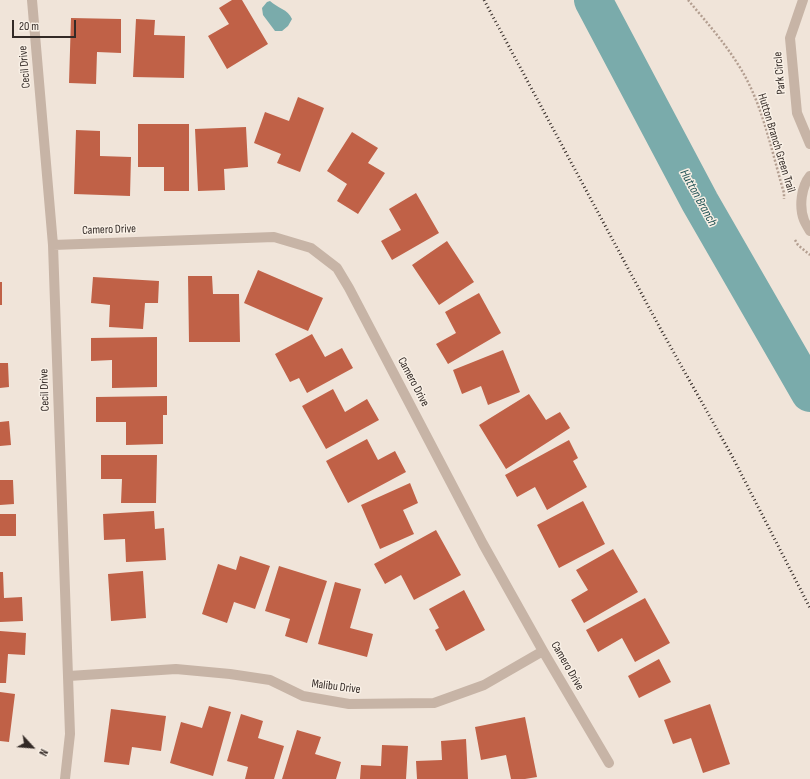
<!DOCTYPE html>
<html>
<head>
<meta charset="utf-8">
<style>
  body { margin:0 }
  #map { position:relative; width:810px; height:779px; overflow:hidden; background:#f0e4d9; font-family:"Sofia Sans Condensed",sans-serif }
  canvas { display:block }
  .north { position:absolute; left:12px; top:727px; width:40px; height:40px; -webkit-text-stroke:3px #f8efe5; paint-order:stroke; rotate:116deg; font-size:11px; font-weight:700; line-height:16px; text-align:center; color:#332a26 }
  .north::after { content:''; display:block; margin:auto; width:14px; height:18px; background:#332a26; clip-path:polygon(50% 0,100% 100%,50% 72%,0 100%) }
  .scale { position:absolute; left:12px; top:20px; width:64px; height:18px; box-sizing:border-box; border:2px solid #332a26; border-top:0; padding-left:5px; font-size:12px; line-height:14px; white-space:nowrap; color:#332a26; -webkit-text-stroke:3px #f8efe5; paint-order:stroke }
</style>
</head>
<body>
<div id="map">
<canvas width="810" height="779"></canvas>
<div class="north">N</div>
<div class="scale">20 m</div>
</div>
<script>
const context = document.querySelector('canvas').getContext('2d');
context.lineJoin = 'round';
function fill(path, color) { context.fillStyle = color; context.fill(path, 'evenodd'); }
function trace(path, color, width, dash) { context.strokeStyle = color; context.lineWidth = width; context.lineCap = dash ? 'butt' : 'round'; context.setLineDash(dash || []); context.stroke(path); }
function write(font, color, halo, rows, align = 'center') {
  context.font = font + ' "Sofia Sans Condensed",sans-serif'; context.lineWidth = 3; context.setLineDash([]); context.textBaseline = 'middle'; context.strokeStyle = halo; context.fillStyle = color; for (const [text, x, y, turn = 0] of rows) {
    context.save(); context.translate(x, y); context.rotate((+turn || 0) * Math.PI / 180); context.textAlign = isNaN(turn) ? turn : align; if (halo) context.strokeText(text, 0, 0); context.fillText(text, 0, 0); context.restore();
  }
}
const water = new Path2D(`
  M 270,1 C 277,8 288,9 292,19 L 288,26 L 282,31 L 275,31 L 263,15 L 262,8 L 267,2 Z`);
const river = new Path2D(`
  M 593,0 L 700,202 L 810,393`);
const building = new Path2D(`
  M 232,0 L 242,0 L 268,44 L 227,69 L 208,36 L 229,24 L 219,8 Z
  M 71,18 L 121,19 L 121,53 L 97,52 L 96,84 L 69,83 Z
  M 136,19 L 155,20 L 154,35 L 185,36 L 184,78 L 133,77 Z
  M 298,97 L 324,108 L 300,172 L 277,163 L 281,154 L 254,143 L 265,112 L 289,121 Z
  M 138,124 L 189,124 L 189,191 L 164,191 L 164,167 L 138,167 Z
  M 246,127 L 248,167 L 224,169 L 225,190 L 198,191 L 195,129 Z
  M 76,130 L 100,131 L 100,156 L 131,157 L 130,196 L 74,194 Z
  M 352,132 L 378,148 L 368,163 L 385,173 L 358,214 L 337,201 L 347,184 L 327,171 Z
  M 416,193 L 439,233 L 392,260 L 381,241 L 401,230 L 389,209 Z
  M 447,241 L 474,282 L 439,305 L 412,265 Z
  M 258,270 L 323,298 L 308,331 L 244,303 Z
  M 188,276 L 212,276 L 213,294 L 239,294 L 240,342 L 189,342 Z
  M 93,277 L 159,281 L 158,303 L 145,303 L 143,329 L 109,327 L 110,305 L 91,303 Z
  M 0,282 L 2,282 L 2,305 L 0,305 Z
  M 479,293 L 501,333 L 448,364 L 436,344 L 456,333 L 445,312 Z
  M 312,334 L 325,357 L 342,348 L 353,368 L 307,393 L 299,378 L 290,382 L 275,354 Z
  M 157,337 L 157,387 L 112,388 L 112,360 L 91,361 L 91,338 Z
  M 503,350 L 520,392 L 488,405 L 481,386 L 462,394 L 453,370 Z
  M 0,363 L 8,363 L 9,387 L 0,388 Z
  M 333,389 L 345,412 L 367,399 L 379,420 L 326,449 L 302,406 Z
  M 529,394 L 546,420 L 560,412 L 570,428 L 506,469 L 479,425 Z
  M 167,396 L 167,415 L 163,415 L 163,444 L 126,445 L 126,422 L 96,422 L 96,397 Z
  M 9,421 L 11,445 L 0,446 L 0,422 Z
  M 367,439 L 378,460 L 395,451 L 406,472 L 348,503 L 326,461 Z
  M 569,440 L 578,458 L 573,461 L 587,487 L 547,510 L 535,487 L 517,497 L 505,475 Z
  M 101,455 L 157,455 L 156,503 L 121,503 L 122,479 L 101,479 Z
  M 0,480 L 13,480 L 14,504 L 0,505 Z
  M 410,483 L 418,503 L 403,510 L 414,534 L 380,549 L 361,505 Z
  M 583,501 L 605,544 L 559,568 L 537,525 Z
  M 154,511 L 155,529 L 164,528 L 166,560 L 126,562 L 125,539 L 104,540 L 103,514 Z
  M 0,514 L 16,514 L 16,536 L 0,536 Z
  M 436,530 L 461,575 L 414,600 L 401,575 L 385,584 L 374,564 Z
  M 613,549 L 638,592 L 584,623 L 571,600 L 588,590 L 576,570 Z
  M 240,556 L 270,566 L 255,609 L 234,602 L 227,623 L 202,614 L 218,564 L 236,570 Z
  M 279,566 L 327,581 L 307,643 L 285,636 L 290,619 L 265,611 Z
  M 143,571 L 146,618 L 111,621 L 108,574 Z
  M 0,572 L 3,572 L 4,598 L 22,597 L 23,621 L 0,622 Z
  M 335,582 L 361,589 L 350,628 L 373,634 L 367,657 L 318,644 Z
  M 464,590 L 485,630 L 446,651 L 435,630 L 439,628 L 429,609 Z
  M 645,598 L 670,643 L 635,662 L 622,638 L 598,652 L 586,630 Z
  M 0,631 L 26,633 L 25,655 L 8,654 L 6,683 L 0,683 Z
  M 659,659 L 671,682 L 639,698 L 628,676 Z
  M 0,692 L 15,694 L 9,742 L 0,741 Z
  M 710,704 L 730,764 L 703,773 L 691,738 L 673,744 L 664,720 Z
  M 209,706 L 231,712 L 213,776 L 170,763 L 181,722 L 202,728 Z
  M 111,709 L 166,716 L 161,751 L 132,747 L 129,765 L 104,762 Z
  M 241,714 L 263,721 L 258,738 L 284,746 L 274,779 L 245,779 L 248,767 L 227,761 Z
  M 525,717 L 537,777 L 525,779 L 511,779 L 506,755 L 481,760 L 475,727 Z
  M 297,730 L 321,737 L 315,754 L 341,762 L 336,779 L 282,779 Z
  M 466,739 L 468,779 L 417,779 L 416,761 L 442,760 L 441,741 Z
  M 382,745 L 408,746 L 406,779 L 360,779 L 361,765 L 381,766 Z`);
const path = new Path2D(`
  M 688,0 C 709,25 733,52 748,82 C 765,116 773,156 784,193 L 784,199
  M 795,240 L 798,245 L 810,255`);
const street = new Path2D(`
  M 32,0 L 53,245 L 70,734 L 65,779
  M 803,0 L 790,38 L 797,113 L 810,144
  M 810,176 C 801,187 799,207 804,220 C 805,223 808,227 810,231
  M 53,245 L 274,237 L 311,248 L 337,268 L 349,288 L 483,544 L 543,651 L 609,763
  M 69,676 L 176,669 L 230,674 L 270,680 L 303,696 L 349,704 L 434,703 L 484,685 L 543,651`);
const rail = new Path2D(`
  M 484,0 L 660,328 L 732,456 L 810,608`);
const streetNames = [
  ["Cecil Drive",25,67,-95],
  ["Park Circle",780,73,-95],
  ["Hutton Branch Green Trail",776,143,73],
  ["Camero Drive",109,230,-2],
  ["Camero Drive",413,382,62],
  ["Cecil Drive",45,390,-92],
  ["Camero Drive",567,666,60],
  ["Malibu Drive",336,687,7]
];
const waterNames = [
  ["Hutton Branch",698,198,61]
];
fill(water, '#7aabab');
trace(river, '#7aabab', 38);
fill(building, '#c06147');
trace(path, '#b39e90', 2.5, [2, 2]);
trace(street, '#c7b4a6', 10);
trace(rail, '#332a26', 3, [1, 3]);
write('12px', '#332a26', '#f8efe5', streetNames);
write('italic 13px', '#1e5153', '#f8efe5', waterNames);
</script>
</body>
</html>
